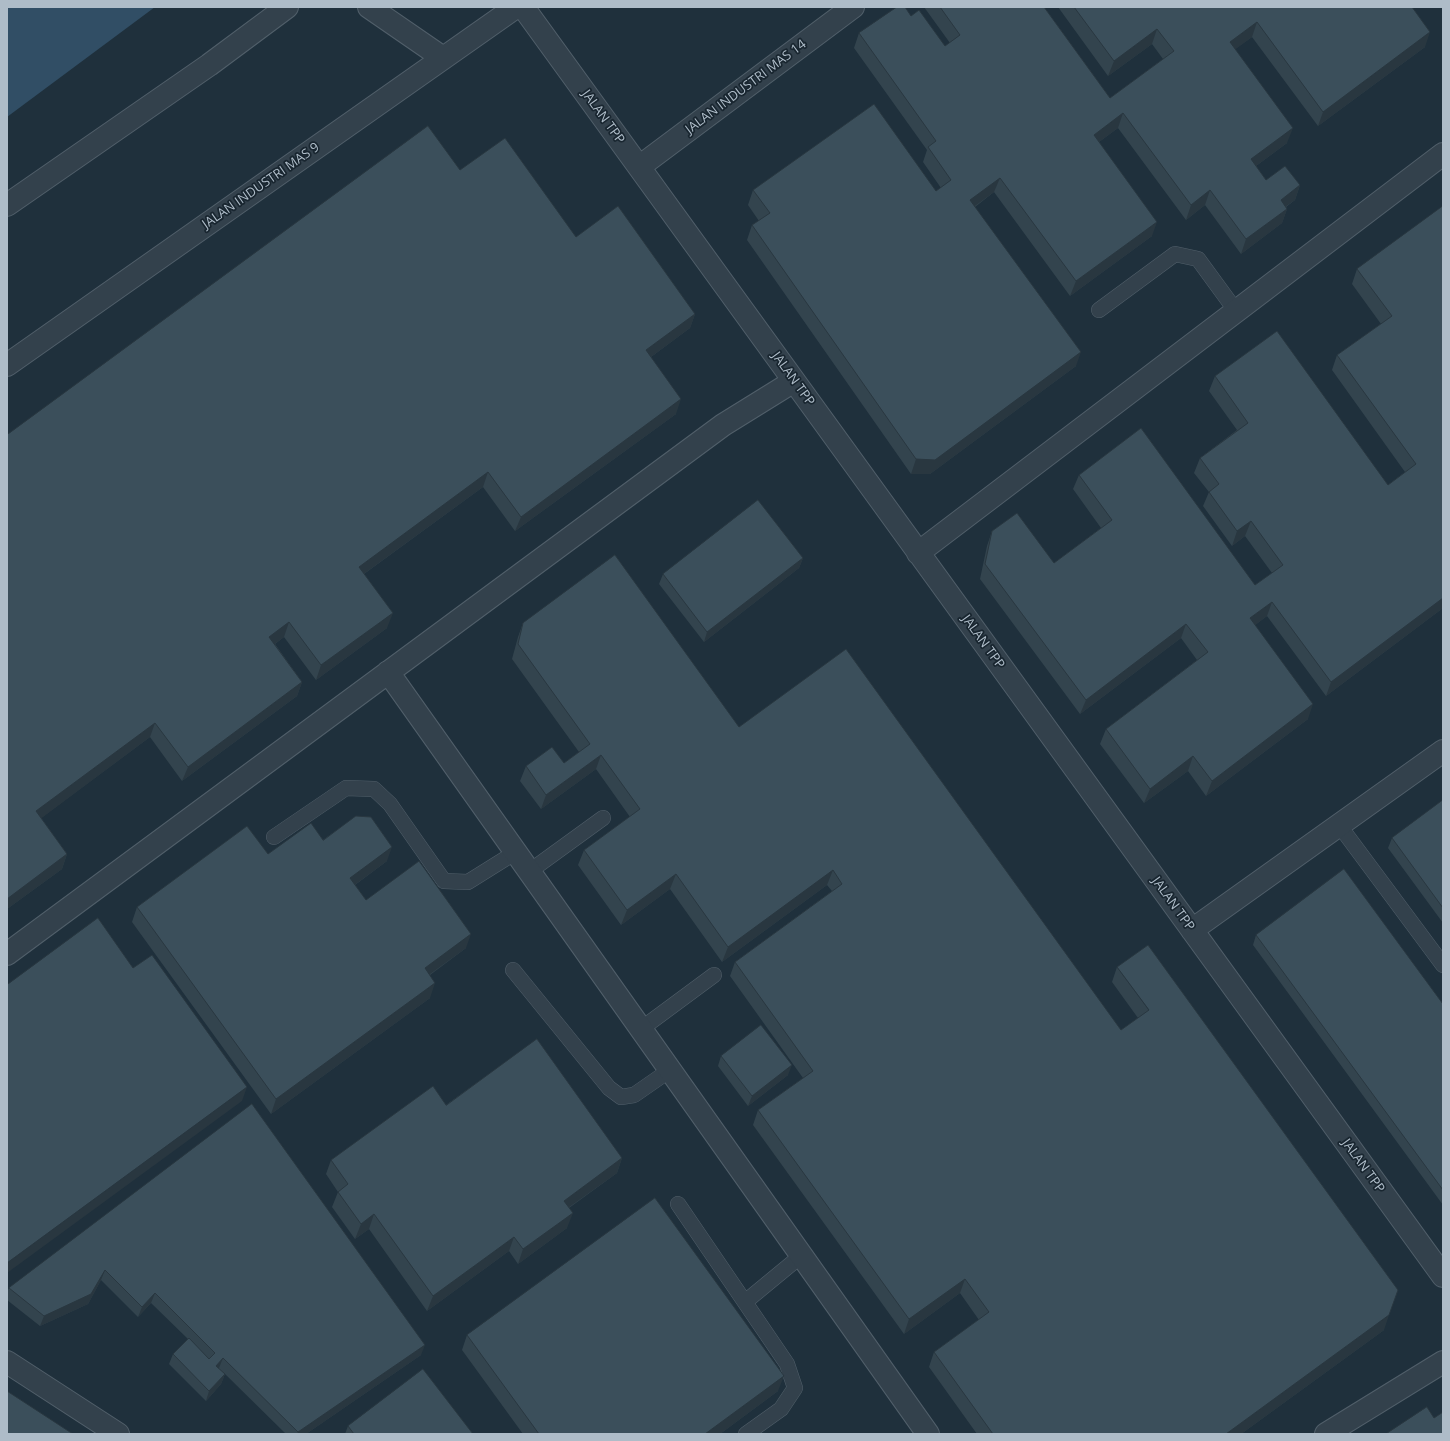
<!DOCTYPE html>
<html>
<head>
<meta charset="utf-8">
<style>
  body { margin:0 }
  #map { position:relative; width:1450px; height:1441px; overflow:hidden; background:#1f303c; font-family:"Open Sans",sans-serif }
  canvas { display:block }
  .frame { position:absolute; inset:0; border:8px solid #aebcc8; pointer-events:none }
</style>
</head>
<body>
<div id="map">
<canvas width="1450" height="1441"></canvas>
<div class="frame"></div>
</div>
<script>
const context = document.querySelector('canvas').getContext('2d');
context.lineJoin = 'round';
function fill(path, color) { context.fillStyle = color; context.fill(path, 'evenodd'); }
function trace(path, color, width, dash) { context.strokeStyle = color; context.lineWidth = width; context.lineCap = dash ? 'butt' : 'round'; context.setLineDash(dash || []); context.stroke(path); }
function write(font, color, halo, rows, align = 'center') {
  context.font = font + ' "Open Sans",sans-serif'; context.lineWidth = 3.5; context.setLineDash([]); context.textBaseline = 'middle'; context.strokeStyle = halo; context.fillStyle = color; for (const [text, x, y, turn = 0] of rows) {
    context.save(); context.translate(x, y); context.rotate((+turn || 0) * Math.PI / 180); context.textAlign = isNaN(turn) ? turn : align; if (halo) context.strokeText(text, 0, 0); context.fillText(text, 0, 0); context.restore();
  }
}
const water = new Path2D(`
  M 7,7 L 155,7 L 7,117 Z`);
const service = new Path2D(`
  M 1099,310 L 1175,254 L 1198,259 L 1236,311
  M 1339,825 L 1443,965
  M 274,837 L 346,788 L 374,789 L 390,804 L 444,881 L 468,882 L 516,852
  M 530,871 L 603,818
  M 513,970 L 609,1088 L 621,1097 L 634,1095 L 670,1070
  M 641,1029 L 714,975
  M 678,1204 L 787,1364 L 795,1388 L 781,1409 L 746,1434
  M 745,1302 L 802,1255`);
const minor = new Path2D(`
  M 369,7 L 443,58
  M 523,7 L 1443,1276
  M 639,167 L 853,7
  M 7,205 L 209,65 L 287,7
  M 7,365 L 516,7
  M 918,553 L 1443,154
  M 388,672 L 928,1434
  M 1192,930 L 1443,751
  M 7,954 L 723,425 L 794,381
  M 7,1362 L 118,1434
  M 1326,1434 L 1443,1362`);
const wall = new Path2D(`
  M 924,7 L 1044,7 L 1110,98 L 1163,59 L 1152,44 L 1108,76 L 1058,7 L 1412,7 L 1425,47 L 1318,126 L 1252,37 L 1235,49 L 1287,143 L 1256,166 L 1266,180 L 1300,185 L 1295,200 L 1286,207 L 1287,209 L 1282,223 L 1241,254 L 1205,205 L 1186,220 L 1118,128 L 1099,142 L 1152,236 L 1070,296 L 994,192 L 975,207 L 1076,366 L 930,474 L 911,474 L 747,240 L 752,225 L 759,221 L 748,205 L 753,190 L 936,191 L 941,188 L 923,162 L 927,150 L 854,48 L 859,33 L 911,16 L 945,46 L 950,43 Z
  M 460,170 L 576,237 L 695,314 L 690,328 L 651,357 L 676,414 L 515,531 L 483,487 L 364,574 L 387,628 L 316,680 L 284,637 L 275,644 L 302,682 L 297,696 L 182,781 L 150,737 L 41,818 L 67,854 L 62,869 L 7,909 L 7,435 Z
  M 1443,206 L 1443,608 L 1326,696 L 1267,616 L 1255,625 L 1308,719 L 1206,796 L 1188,771 L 1144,803 L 1100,744 L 1106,729 L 1197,660 L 1181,638 L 1080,714 L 980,579 L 987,546 L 992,531 L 1054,563 L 1101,528 L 1073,489 L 1079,475 L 1255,585 L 1272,573 L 1245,536 L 1232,546 L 1203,506 L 1209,492 L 1194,473 L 1200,458 L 1237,430 L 1209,391 L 1215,376 L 1388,485 L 1405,472 L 1332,370 L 1337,355 L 1381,324 L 1352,284 L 1357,269 Z
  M 803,558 L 799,568 L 704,642 L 659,584 L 663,574 Z
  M 523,623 L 739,727 L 1121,1030 L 1138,1018 L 1112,982 L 1117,967 L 1384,1330 L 1241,1434 L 977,1434 L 929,1367 L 934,1352 L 979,1320 L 960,1293 L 904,1334 L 753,1125 L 758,1110 L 803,1078 L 730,976 L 735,962 L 832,891 L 827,885 L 722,962 L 670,889 L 621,925 L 578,865 L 584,850 L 630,817 L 596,769 L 541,809 L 520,781 L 526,766 L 564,763 L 579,752 L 512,659 L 518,637 Z
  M 1443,800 L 1443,923 L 1388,848 L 1392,838 Z
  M 323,840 L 387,861 L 355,885 L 366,900 L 466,948 L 430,975 L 430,998 L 271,1114 L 132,922 L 137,907 L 268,854 Z
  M 1256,935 L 1443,1004 L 1443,1205 L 1253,945 Z
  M 721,1056 L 788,1075 L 748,1106 L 718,1066 Z
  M 252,1104 L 421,1355 L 306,1434 L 286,1434 L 225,1374 L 221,1384 L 206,1401 L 169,1364 L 173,1354 L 188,1339 L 151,1303 L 138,1317 L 101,1280 L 88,1304 L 40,1326 L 7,1300 L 7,1292 L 9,1288 Z
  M 622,1158 L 617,1173 L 569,1208 L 567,1228 L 518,1264 L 509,1251 L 427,1311 L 369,1229 L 355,1239 L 332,1207 L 338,1192 L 326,1174 L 331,1160 Z
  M 467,1335 L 778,1391 L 720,1434 L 523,1434 L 462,1350 Z
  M 348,1426 L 473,1434 L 345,1434 Z`);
const shadedWall = new Path2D(`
  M 1257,22 L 1252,37 L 1225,57 L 1230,42 Z
  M 1157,29 L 1152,44 L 1108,76 L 1114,61 Z
  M 1430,32 L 1425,47 L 1318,126 L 1323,112 Z
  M 1123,113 L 1118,128 L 1088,150 L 1094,135 Z
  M 1293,128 L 1287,143 L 1245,174 L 1251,159 Z
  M 1000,178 L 994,192 L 964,214 L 970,200 Z
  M 1300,185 L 1295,200 L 1275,214 L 1281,200 Z
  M 1210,190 L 1205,205 L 1186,220 L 1191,205 Z
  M 1287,209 L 1282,223 L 1241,254 L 1246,239 Z
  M 1157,222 L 1152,236 L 1070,296 L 1076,281 Z
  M 695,314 L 690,328 L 640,365 L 646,350 Z
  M 1081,352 L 1076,366 L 930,474 L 911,474 L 916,459 Z
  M 681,399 L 676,414 L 515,531 L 521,517 Z
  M 488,472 L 483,487 L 354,581 L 359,567 Z
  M 1251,521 L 1245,536 L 1232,546 L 1237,531 Z
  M 803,558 L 799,568 L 704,642 L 707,632 Z
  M 1443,598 L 1443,608 L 1326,696 L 1331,682 Z
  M 1272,602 L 1267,616 L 1245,633 L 1250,618 Z
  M 393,613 L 387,628 L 316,680 L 321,665 Z
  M 289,622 L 284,637 L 264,652 L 269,637 Z
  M 1186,624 L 1181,638 L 1080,714 L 1086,700 Z
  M 302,682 L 297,696 L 182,781 L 188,767 Z
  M 1313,704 L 1308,719 L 1206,796 L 1212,781 Z
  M 155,723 L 150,737 L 31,826 L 36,811 Z
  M 601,755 L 596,769 L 541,809 L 546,795 Z
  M 1193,756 L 1188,771 L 1144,803 L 1150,789 Z
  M 392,847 L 387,861 L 345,892 L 350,878 Z
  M 67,854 L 62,869 L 7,909 L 7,899 Z
  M 833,870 L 827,885 L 722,962 L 728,947 Z
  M 676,874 L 670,889 L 621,925 L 627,910 Z
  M 471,934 L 466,948 L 419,982 L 425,968 Z
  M 435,983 L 430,998 L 271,1114 L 276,1099 Z
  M 792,1065 L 788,1075 L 748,1106 L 752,1096 Z
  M 247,1087 L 242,1101 L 7,1273 L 7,1263 Z
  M 622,1158 L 617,1173 L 558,1215 L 564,1201 Z
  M 573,1213 L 567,1228 L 518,1264 L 523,1249 Z
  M 374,1214 L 369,1229 L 355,1239 L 361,1224 Z
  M 514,1237 L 509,1251 L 427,1311 L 433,1296 Z
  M 105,1270 L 101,1280 L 88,1304 L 40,1326 L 44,1316 Z
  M 965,1279 L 960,1293 L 904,1334 L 909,1319 Z
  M 155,1293 L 151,1303 L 138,1317 L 142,1307 Z
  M 1389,1315 L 1384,1330 L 1241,1434 L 1226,1434 Z
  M 425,1345 L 421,1355 L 306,1434 L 297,1434 L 298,1432 Z
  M 223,1358 L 219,1368 L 212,1376 L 216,1366 Z
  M 225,1374 L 221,1384 L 206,1401 L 209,1391 Z
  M 784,1376 L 778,1391 L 720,1434 L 705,1434 Z`);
const building = new Path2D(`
  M 897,7 L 905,7 L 911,16 L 919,10 L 945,46 L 960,35 L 940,7 L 1044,7 L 1110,98 L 1174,51 L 1157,29 L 1114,61 L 1074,7 L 1412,7 L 1430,32 L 1323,112 L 1257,22 L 1230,42 L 1293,128 L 1251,159 L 1266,180 L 1285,166 L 1300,185 L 1281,200 L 1287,209 L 1246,239 L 1210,190 L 1191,205 L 1123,113 L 1094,135 L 1157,222 L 1076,281 L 1000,178 L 970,200 L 1081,352 L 935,460 L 916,459 L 752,225 L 770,213 L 753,190 L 874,104 L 936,191 L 951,180 L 928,147 L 936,141 L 859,33 Z
  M 428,126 L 460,170 L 505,138 L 576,237 L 618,206 L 695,314 L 646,350 L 681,399 L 521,517 L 488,472 L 359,567 L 393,613 L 321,665 L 289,622 L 269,637 L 302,682 L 188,767 L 155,723 L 36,811 L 67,854 L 7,899 L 7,435 Z
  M 1443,206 L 1443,598 L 1331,682 L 1272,602 L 1250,618 L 1313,704 L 1212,781 L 1193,756 L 1150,789 L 1106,729 L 1208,652 L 1186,624 L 1086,700 L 985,564 L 992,531 L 1017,513 L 1054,563 L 1112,520 L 1079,475 L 1141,428 L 1255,585 L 1283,565 L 1251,521 L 1237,531 L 1209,492 L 1219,484 L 1200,458 L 1248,423 L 1215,376 L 1277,331 L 1388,485 L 1416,464 L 1337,355 L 1392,316 L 1357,269 Z
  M 758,500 L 803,558 L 707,632 L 663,574 Z
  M 615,555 L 739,727 L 846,649 L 1121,1030 L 1149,1010 L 1117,967 L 1148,945 L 1398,1290 L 1389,1315 L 1226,1434 L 993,1434 L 934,1352 L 989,1312 L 965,1279 L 909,1319 L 758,1110 L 813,1071 L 735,962 L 842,884 L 833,870 L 728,947 L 676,874 L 627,910 L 584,850 L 640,809 L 601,755 L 546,795 L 526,766 L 552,747 L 564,763 L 590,744 L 518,644 L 523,623 Z
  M 1443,800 L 1443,908 L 1392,838 Z
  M 356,816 L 371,817 L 392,847 L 350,878 L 366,900 L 419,861 L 471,934 L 425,968 L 435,983 L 276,1099 L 137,907 L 247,826 L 268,854 L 311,823 L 323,840 Z
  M 1344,869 L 1443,1004 L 1443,1190 L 1256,935 Z
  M 98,918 L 133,968 L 152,955 L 247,1087 L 7,1263 L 7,985 Z
  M 761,1025 L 792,1065 L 752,1096 L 721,1056 Z
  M 537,1039 L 622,1158 L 564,1201 L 573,1213 L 523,1249 L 514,1237 L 433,1296 L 374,1214 L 361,1224 L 338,1192 L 348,1184 L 331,1160 L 433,1086 L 446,1105 Z
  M 252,1104 L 425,1345 L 298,1432 L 223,1358 L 216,1366 L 225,1374 L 209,1391 L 173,1354 L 189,1338 L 209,1359 L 215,1353 L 155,1293 L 142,1307 L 105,1270 L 91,1294 L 44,1316 L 9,1288 Z
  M 655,1198 L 784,1376 L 705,1434 L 539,1434 L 467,1335 Z
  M 423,1369 L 473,1434 L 354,1434 L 348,1426 Z
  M 7,1391 L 73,1434 L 7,1434 Z
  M 1427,1407 L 1434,1418 L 1443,1412 L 1443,1434 L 1386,1434 Z`);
const streetNames = [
  ["JALAN INDUSTRI MAS 14",746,87,-37],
  ["JALAN TPP",603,117,54],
  ["JALAN INDUSTRI MAS 9",261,186,-35],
  ["JALAN TPP",793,379,54],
  ["JALAN TPP",983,642,54],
  ["JALAN TPP",1173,904,54],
  ["JALAN TPP",1363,1166,54]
];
fill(water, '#314e65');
trace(service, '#515f6a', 16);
trace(minor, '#515f6a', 24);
trace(service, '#33414c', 15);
trace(minor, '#33414c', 22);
fill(wall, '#33444e');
fill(shadedWall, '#293740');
fill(building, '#3b4f5b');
trace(building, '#293740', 1);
write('13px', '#aebcc8', '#192630', streetNames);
</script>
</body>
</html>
